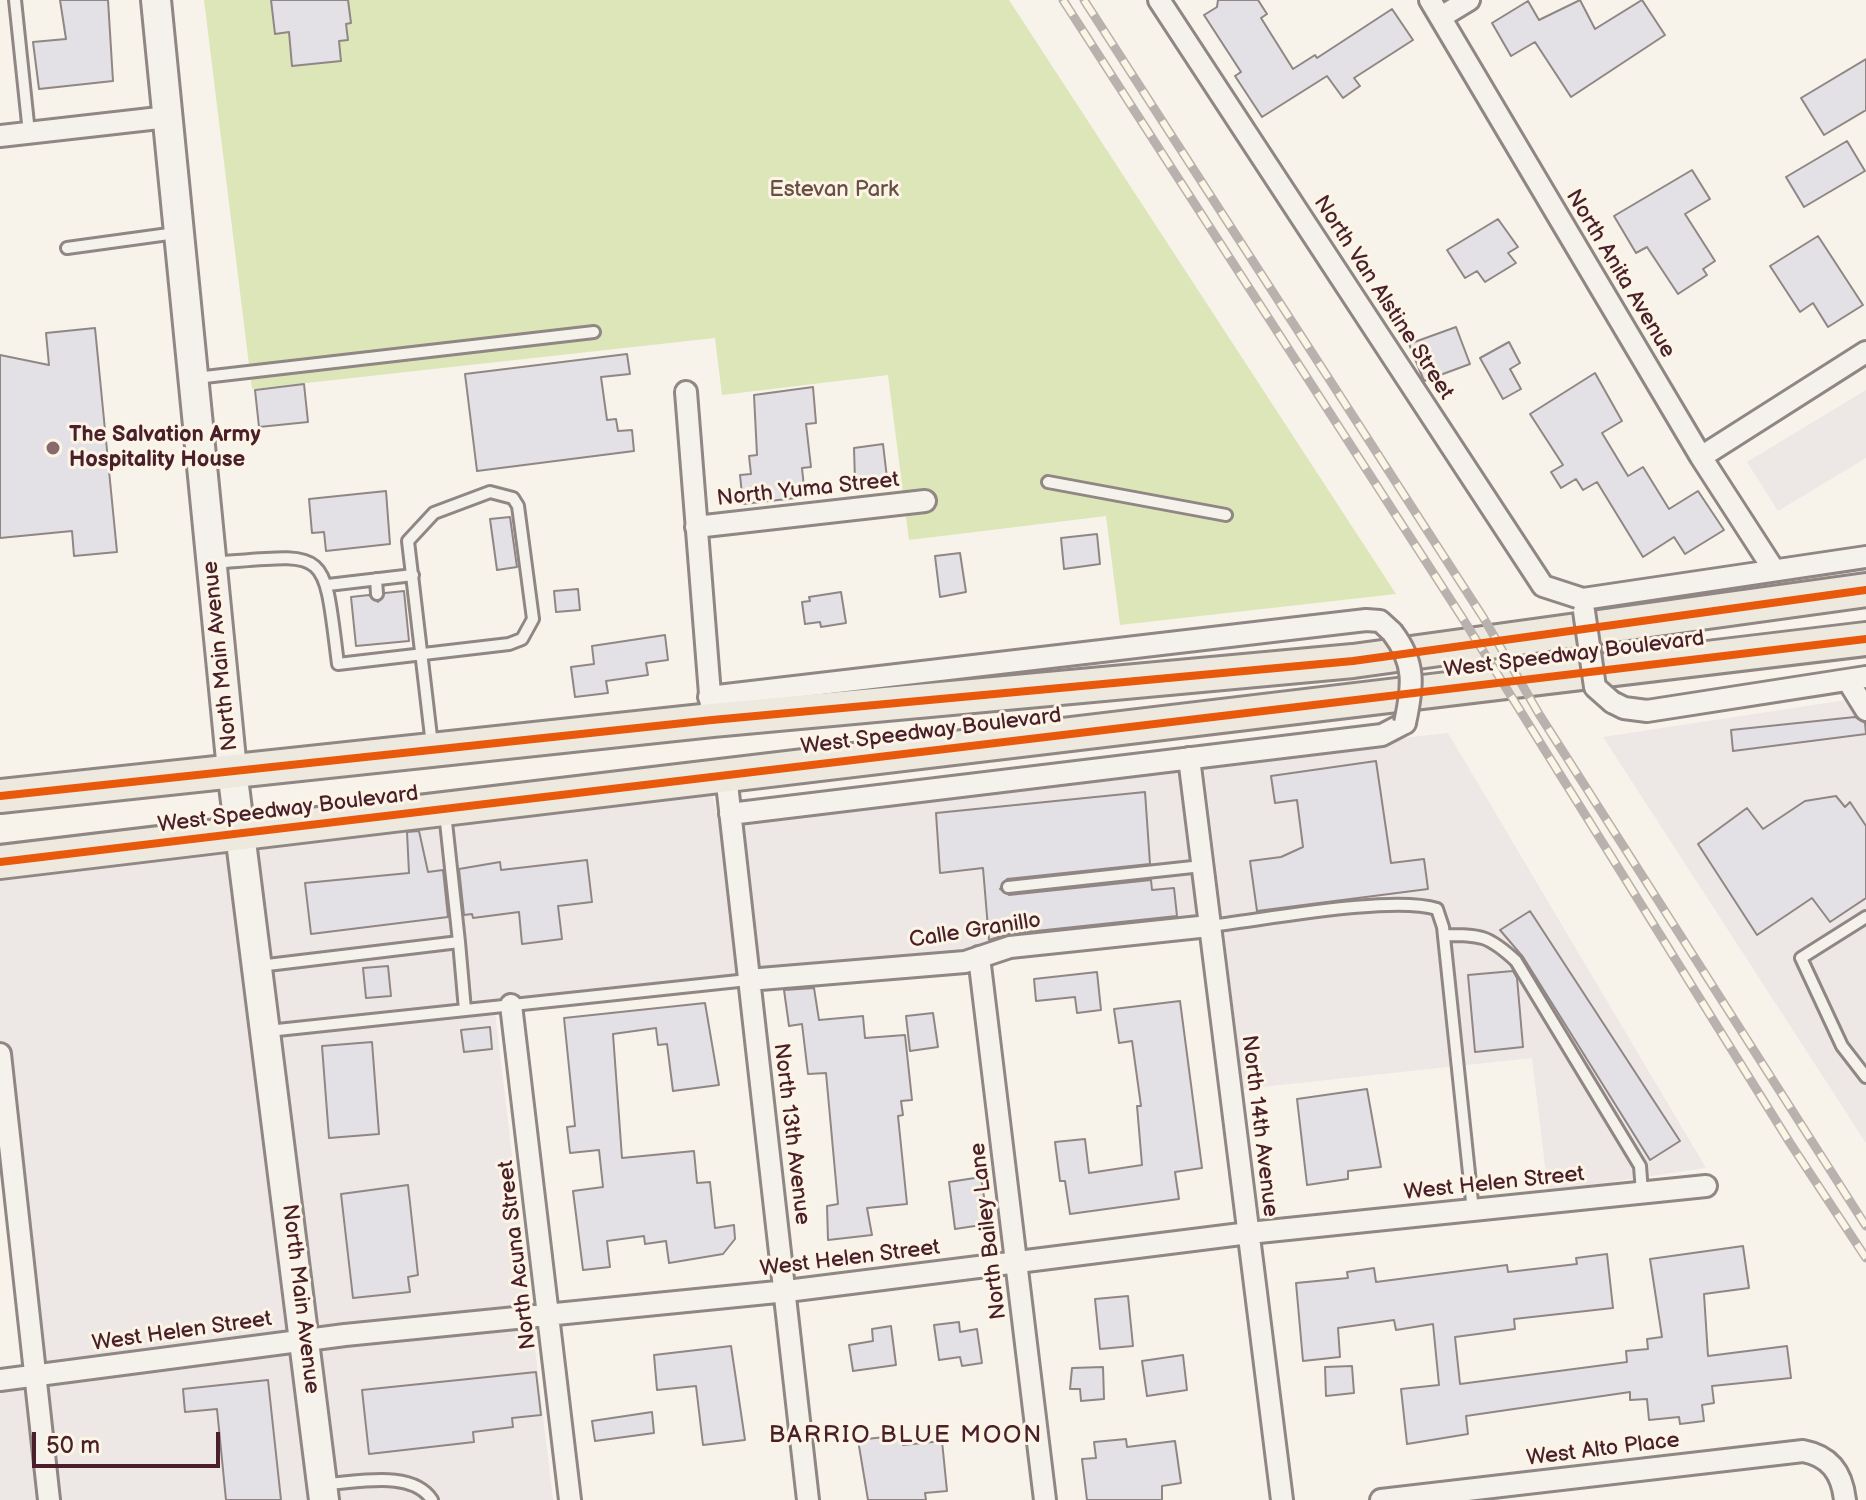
<!DOCTYPE html>
<html>
<head>
<meta charset="utf-8">
<style>
  body { margin:0 }
  #map { position:relative; width:1866px; height:1500px; overflow:hidden; background:#f7f3ea; font-family:"Balsamiq Sans",sans-serif }
  canvas { display:block }
  .scale { position:absolute; left:32px; top:1432px; width:188px; height:36px; box-sizing:border-box; border:4px solid #4a1f2b; border-top:0; padding-left:10px; font-size:24px; line-height:28px; white-space:nowrap; color:#4a1f2b; -webkit-text-stroke:6px #fcf5e5; paint-order:stroke }
</style>
</head>
<body>
<div id="map">
<canvas width="1866" height="1500"></canvas>
<div class="scale">50 m</div>
</div>
<script>
const context = document.querySelector('canvas').getContext('2d');
context.lineJoin = 'round';
function fill(path, color) { context.fillStyle = color; context.fill(path, 'evenodd'); }
function trace(path, color, width, dash) { context.strokeStyle = color; context.lineWidth = width; context.lineCap = dash ? 'butt' : 'round'; context.setLineDash(dash || []); context.stroke(path); }
function write(font, color, halo, rows, align = 'center') {
  context.font = font + ' "Balsamiq Sans",sans-serif'; context.lineWidth = 6; context.setLineDash([]); context.textBaseline = 'middle'; context.strokeStyle = halo; context.fillStyle = color; for (const [text, x, y, turn = 0] of rows) {
    context.save(); context.translate(x, y); context.rotate((+turn || 0) * Math.PI / 180); context.textAlign = isNaN(turn) ? turn : align; if (halo) context.strokeText(text, 0, 0); context.fillText(text, 0, 0); context.restore();
  }
}
const built = new Path2D(`
  M 1866,390 L 1866,458 L 1778,511 L 1747,462 Z
  M 1866,697 L 1866,1143 L 1603,737 Z
  M 1448,733 L 1706,1168 L 1548,1191 L 1532,1058 L 1243,1089 L 1203,760 Z
  M 1183,761 L 1202,924 L 495,1012 L 553,1500 L 0,1500 L 0,1385 L 38,1382 L 0,1087 L 0,876 L 711,786 L 718,822 Z`);
const green = new Path2D(`
  M 204,0 L 1009,0 L 1396,594 L 1120,625 L 1106,516 L 909,540 L 888,375 L 722,395 L 715,338 L 252,389 Z`);
const building = new Path2D(`
  M 60,0 L 108,0 L 113,81 L 39,89 L 33,42 L 66,39 Z
  M 271,0 L 348,0 L 351,23 L 346,24 L 348,40 L 339,41 L 341,61 L 292,66 L 289,32 L 275,34 Z
  M 1218,0 L 1258,0 L 1267,14 L 1261,18 L 1293,69 L 1315,55 L 1317,58 L 1392,9 L 1413,40 L 1354,78 L 1360,86 L 1343,98 L 1327,76 L 1262,117 L 1235,76 L 1241,72 L 1204,15 L 1217,7 Z
  M 1580,0 L 1595,29 L 1642,0 L 1665,35 L 1571,97 L 1535,42 L 1511,56 L 1492,23 L 1528,1 L 1539,20 Z
  M 1866,59 L 1866,110 L 1824,135 L 1801,98 Z
  M 1847,141 L 1865,171 L 1804,207 L 1786,177 Z
  M 1692,170 L 1710,199 L 1685,214 L 1715,261 L 1703,269 L 1707,275 L 1678,294 L 1647,247 L 1636,253 L 1614,216 Z
  M 1498,219 L 1518,247 L 1508,253 L 1516,263 L 1485,282 L 1477,271 L 1465,278 L 1447,250 Z
  M 1818,236 L 1863,305 L 1828,327 L 1813,303 L 1800,312 L 1770,266 Z
  M 1456,327 L 1470,364 L 1424,381 L 1409,344 Z
  M 95,328 L 117,552 L 74,556 L 72,531 L 0,538 L 0,355 L 49,365 L 46,333 Z
  M 1509,342 L 1520,363 L 1510,369 L 1521,389 L 1503,399 L 1480,358 Z
  M 627,354 L 630,374 L 601,377 L 607,420 L 616,419 L 618,431 L 632,430 L 634,451 L 477,471 L 465,374 Z
  M 1595,373 L 1622,421 L 1602,433 L 1628,476 L 1643,467 L 1669,509 L 1698,491 L 1724,530 L 1685,554 L 1674,537 L 1643,557 L 1597,482 L 1583,490 L 1576,479 L 1561,488 L 1551,472 L 1563,465 L 1530,414 Z
  M 304,384 L 308,422 L 259,427 L 255,390 Z
  M 813,387 L 816,423 L 806,424 L 811,467 L 802,468 L 805,497 L 743,504 L 740,475 L 751,474 L 749,456 L 757,455 L 754,395 Z
  M 883,444 L 887,478 L 855,481 L 854,448 Z
  M 386,491 L 390,544 L 326,551 L 324,532 L 312,533 L 309,499 Z
  M 510,517 L 517,567 L 497,570 L 490,519 Z
  M 1097,534 L 1100,564 L 1064,569 L 1061,538 Z
  M 960,553 L 966,592 L 940,597 L 935,556 Z
  M 578,589 L 580,610 L 556,612 L 554,591 Z
  M 404,591 L 409,641 L 356,646 L 351,597 L 369,595 L 378,602 L 385,593 Z
  M 841,592 L 846,623 L 821,627 L 820,622 L 805,624 L 802,602 L 810,601 L 809,597 Z
  M 665,635 L 668,660 L 646,663 L 648,675 L 606,681 L 608,693 L 575,697 L 571,667 L 594,664 L 592,646 Z
  M 1855,717 L 1865,723 L 1866,734 L 1733,751 L 1731,730 Z
  M 1376,761 L 1391,863 L 1424,859 L 1428,889 L 1257,911 L 1250,861 L 1281,857 L 1303,847 L 1297,800 L 1275,803 L 1271,776 Z
  M 1145,792 L 1150,864 L 1007,879 L 1000,889 L 1009,895 L 1151,880 L 1152,890 L 1174,888 L 1177,916 L 1008,934 L 989,940 L 983,868 L 940,873 L 936,813 Z
  M 1836,796 L 1845,807 L 1850,802 L 1866,826 L 1866,898 L 1830,922 L 1812,898 L 1757,935 L 1698,844 L 1747,808 L 1763,829 L 1805,801 Z
  M 419,831 L 428,872 L 443,870 L 448,917 L 311,934 L 305,883 L 409,873 L 407,832 Z
  M 587,860 L 592,902 L 558,906 L 562,939 L 522,944 L 519,912 L 473,918 L 472,914 L 464,915 L 459,869 L 500,862 L 501,870 Z
  M 1530,911 L 1680,1141 L 1650,1160 L 1523,957 L 1500,930 Z
  M 388,966 L 391,996 L 366,998 L 363,968 Z
  M 1513,971 L 1517,978 L 1523,1047 L 1475,1052 L 1468,975 Z
  M 1097,972 L 1101,1010 L 1077,1013 L 1075,997 L 1036,1001 L 1034,979 Z
  M 814,988 L 819,1020 L 863,1016 L 865,1038 L 905,1035 L 912,1100 L 901,1101 L 903,1115 L 898,1116 L 907,1204 L 867,1208 L 872,1235 L 828,1240 L 827,1206 L 838,1204 L 826,1073 L 808,1074 L 802,1024 L 789,1026 L 784,990 Z
  M 1180,1001 L 1202,1168 L 1175,1172 L 1179,1199 L 1070,1214 L 1065,1181 L 1060,1181 L 1055,1142 L 1085,1139 L 1089,1173 L 1142,1165 L 1137,1106 L 1141,1106 L 1132,1041 L 1119,1043 L 1114,1009 Z
  M 705,1003 L 719,1085 L 673,1091 L 667,1044 L 658,1045 L 656,1028 L 613,1034 L 622,1158 L 694,1151 L 697,1183 L 710,1182 L 715,1228 L 734,1225 L 735,1239 L 723,1254 L 669,1263 L 666,1241 L 645,1244 L 644,1236 L 607,1241 L 610,1267 L 583,1270 L 573,1191 L 603,1187 L 599,1150 L 570,1153 L 567,1127 L 575,1126 L 564,1018 Z
  M 933,1013 L 938,1047 L 910,1051 L 906,1016 Z
  M 490,1027 L 492,1049 L 464,1052 L 461,1030 Z
  M 372,1042 L 379,1134 L 329,1138 L 322,1046 Z
  M 1367,1089 L 1381,1167 L 1348,1171 L 1348,1179 L 1307,1185 L 1297,1099 Z
  M 981,1177 L 988,1224 L 955,1229 L 949,1182 Z
  M 408,1185 L 418,1275 L 408,1277 L 410,1292 L 353,1298 L 341,1194 Z
  M 1743,1246 L 1749,1288 L 1704,1294 L 1708,1356 L 1787,1346 L 1791,1378 L 1712,1386 L 1714,1403 L 1702,1405 L 1704,1421 L 1680,1424 L 1679,1417 L 1649,1420 L 1647,1399 L 1630,1400 L 1630,1392 L 1466,1416 L 1468,1434 L 1407,1444 L 1401,1389 L 1439,1385 L 1433,1324 L 1396,1330 L 1394,1320 L 1338,1328 L 1340,1357 L 1303,1361 L 1296,1283 L 1348,1278 L 1347,1272 L 1374,1268 L 1376,1282 L 1507,1265 L 1508,1272 L 1577,1264 L 1576,1258 L 1607,1254 L 1613,1308 L 1514,1319 L 1515,1329 L 1455,1337 L 1460,1384 L 1627,1362 L 1626,1351 L 1648,1349 L 1647,1339 L 1662,1337 L 1650,1259 Z
  M 1128,1296 L 1133,1346 L 1100,1349 L 1095,1299 Z
  M 959,1322 L 960,1332 L 977,1329 L 982,1363 L 962,1366 L 960,1357 L 939,1360 L 934,1325 Z
  M 891,1326 L 896,1365 L 853,1371 L 849,1345 L 873,1341 L 872,1329 Z
  M 731,1346 L 745,1440 L 703,1445 L 696,1386 L 657,1390 L 654,1355 Z
  M 1183,1355 L 1187,1390 L 1147,1396 L 1142,1361 Z
  M 1352,1366 L 1354,1393 L 1326,1396 L 1325,1367 Z
  M 1103,1367 L 1104,1399 L 1081,1401 L 1080,1389 L 1070,1389 L 1072,1368 Z
  M 536,1372 L 541,1415 L 512,1418 L 513,1427 L 473,1432 L 474,1442 L 369,1454 L 362,1390 Z
  M 268,1380 L 281,1500 L 226,1500 L 217,1409 L 185,1412 L 183,1389 Z
  M 652,1412 L 654,1433 L 595,1441 L 592,1421 Z
  M 902,1435 L 903,1445 L 942,1441 L 947,1491 L 925,1493 L 926,1500 L 868,1500 L 858,1440 Z
  M 1126,1439 L 1127,1447 L 1175,1441 L 1181,1483 L 1162,1486 L 1162,1500 L 1087,1500 L 1082,1459 L 1096,1458 L 1094,1442 Z`);
const lane = new Path2D(`
  M 15,0 L 29,133
  M 67,248 L 176,233
  M 196,378 L 594,332
  M 1048,482 L 1226,515
  M 213,563 C 330,554 323,545 338,664 L 509,644 L 522,639 L 533,619 L 518,506 L 513,498 L 490,492 L 434,513 L 408,541 L 432,745
  M 376,579 L 377,594
  M 328,585 L 413,575
  M 445,813 L 459,942
  M 1008,887 L 1202,866
  M 1866,917 L 1801,958 L 1842,1046 L 1866,1077
  M 1209,926 C 1263,920 1391,895 1437,909 L 1443,927 L 1473,1211
  M 1444,935 C 1481,935 1488,935 1516,961 L 1640,1166 L 1642,1192
  M 259,966 L 459,942 L 465,1010
  M 268,1031 L 748,980
  M 324,1484 C 356,1483 412,1469 432,1500`);
const street = new Path2D(`
  M 1159,0 L 1543,586 L 1583,599 L 1866,557
  M 1430,0 L 1701,457 L 1774,570
  M 1441,17 L 1469,0
  M 0,136 L 168,117
  M 686,392 L 711,707
  M 1701,457 L 1866,352
  M 696,527 L 925,501
  M 1848,681 L 1866,710
  M 709,697 L 1366,620 L 1380,621 L 1392,632
  M 1612,702 L 1624,708 L 1647,711 L 1866,677
  M 1189,758 L 1282,1500
  M 726,775 L 808,1500
  M 730,814 L 1382,735 L 1405,723
  M 979,957 L 1045,1500
  M 748,980 L 965,962 L 1010,947 L 1209,926
  M 511,1005 L 570,1500
  M 0,1054 L 49,1500
  M 0,1380 L 345,1335 L 787,1291 L 1249,1233 L 1706,1186
  M 1381,1500 L 1803,1451 C 1830,1456 1842,1473 1845,1500`);
const secondary = new Path2D(`
  M 156,0 L 232,770 L 324,1500`);
const primary = new Path2D(`
  M 0,796 L 712,720 L 1353,661 L 1866,590
  M 0,862 L 1866,639`);
const rail = new Path2D(`
  M 1063,0 L 1463,619 L 1790,1143 L 1866,1258
  M 1084,0 L 1483,617 L 1539,714 L 1866,1226`);
const streetBridge = new Path2D(`
  M 1584,611 L 1595,687 L 1612,702
  M 1392,632 C 1416,663 1413,686 1405,723`);
const cycleway = new Path2D(`
  M 0,796 L 712,720 L 1353,661 L 1866,590
  M 0,862 L 1866,639`);
const markers = [
  [53,448,8,"#87696e"]
];
const parkNames = [
  ["Estevan Park",834,190]
];
const streetNames = [
  ["North Anita Avenue",1620,274,59],
  ["North Van Alstine Street",1383,298,57],
  ["North Yuma Street",808,490,-6],
  ["West Speedway Boulevard",1574,655,-7],
  ["North Main Avenue",221,656,-96],
  ["West Speedway Boulevard",931,732,-7],
  ["West Speedway Boulevard",288,810,-7],
  ["Calle Granillo",975,931,-9],
  ["North 14th Avenue",1259,1126,83],
  ["North 13th Avenue",791,1134,83],
  ["West Helen Street",1494,1184,-6],
  ["North Bailey Lane",989,1231,-97],
  ["North Acuna Street",518,1255,-97],
  ["West Helen Street",850,1259,-7],
  ["North Main Avenue",300,1299,83],
  ["West Helen Street",182,1332,-8],
  ["West Alto Place",1603,1450,-7]
];
const poiNames = [
  ["The Salvation Army",69,435],
  ["Hospitality House",69,460]
];
const neighbourhoodNames = [
  ["BARRIO BLUE MOON",906,1436]
];
fill(built, '#ede7e5');
fill(green, '#dde6b8');
fill(building, '#e3e0e6');
trace(building, '#908684', 2);
trace(lane, '#908684', 16);
trace(street, '#908684', 26);
trace(secondary, '#908684', 34);
trace(primary, '#908684', 38);
trace(lane, '#f5f2ec', 10);
trace(street, '#f5f2ec', 20);
trace(secondary, '#f5f2ec', 28);
trace(primary, '#eee9df', 32);
trace(rail, '#b8b1ae', 9);
trace(rail, '#fcf5e5', 6, [18]);
trace(streetBridge, '#908684', 26, []);
trace(streetBridge, '#f5f2ec', 20);
trace(cycleway, '#e8590c', 8);
for (const [x, y, r, color] of markers) { const dot = new Path2D(); dot.arc(x, y, r, 0, 2 * Math.PI); context.fillStyle = color; context.fill(dot); trace(dot, '#fcf5e5', 3); }
write('22px', '#694e44', '#fcf5e5', parkNames);
write('22px', '#4a1f2b', '#fcf5e5', streetNames);
write('bold 22px', '#4a1f2b', '#fcf5e5', poiNames, 'left');
context.letterSpacing = '2px';
write('24px', '#4a1f2b', '#fcf5e5', neighbourhoodNames);
context.letterSpacing = '0px';
</script>
</body>
</html>
